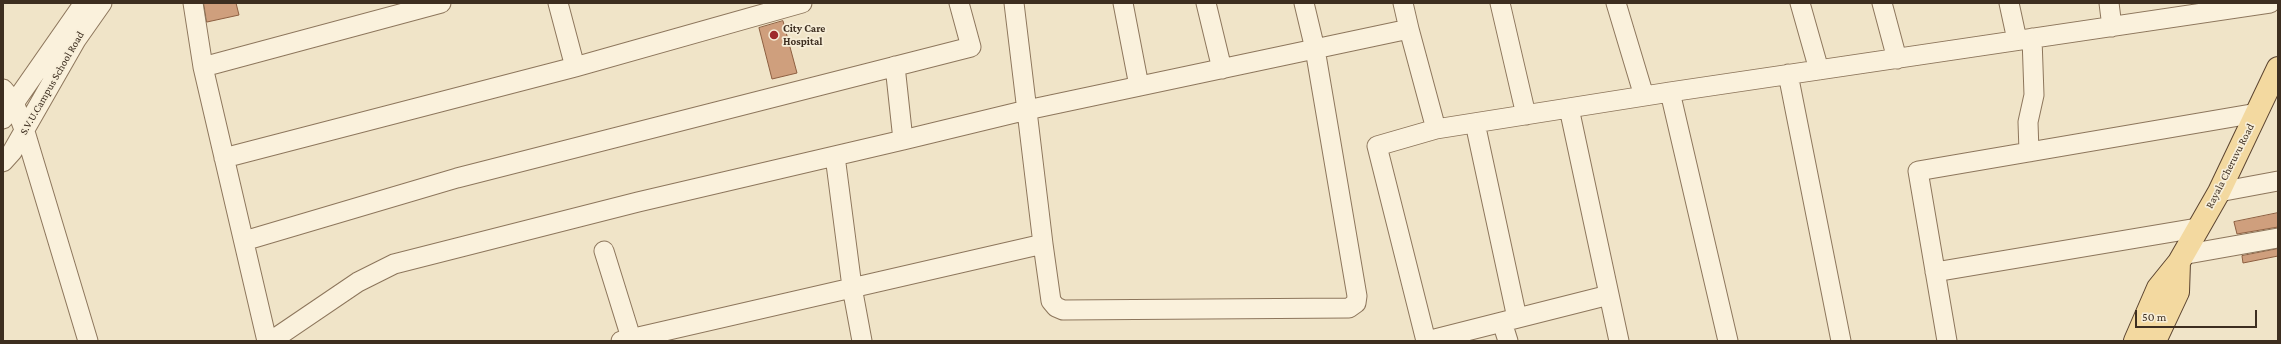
<!DOCTYPE html>
<html>
<head>
<meta charset="utf-8">
<style>
  body { margin:0 }
  #map { position:relative; width:2281px; height:344px; overflow:hidden; background:#f0e4c8; font-family:"Crimson Pro",serif }
  canvas { display:block }
  .frame { position:absolute; inset:0; border:4px solid #3d2e20; pointer-events:none }
  .scale { position:absolute; left:2135px; top:310px; width:122px; height:18px; box-sizing:border-box; border:2px solid #3d2e20; border-top:0; padding-left:5px; font-size:12px; line-height:14px; white-space:nowrap; color:#3d2e20; -webkit-text-stroke:3px #f7eed8; paint-order:stroke }
</style>
</head>
<body>
<div id="map">
<canvas width="2281" height="344"></canvas>
<div class="frame"></div>
<div class="scale">50 m</div>
</div>
<script>
const context = document.querySelector('canvas').getContext('2d');
context.lineJoin = 'round';
function fill(path, color) { context.fillStyle = color; context.fill(path, 'evenodd'); }
function trace(path, color, width, dash) { context.strokeStyle = color; context.lineWidth = width; context.lineCap = dash ? 'butt' : 'round'; context.setLineDash(dash || []); context.stroke(path); }
function write(font, color, halo, rows, align = 'center') {
  context.font = font + ' "Crimson Pro",serif'; context.lineWidth = 3.5; context.setLineDash([]); context.textBaseline = 'middle'; context.strokeStyle = halo; context.fillStyle = color; for (const [text, x, y, turn = 0] of rows) {
    context.save(); context.translate(x, y); context.rotate((+turn || 0) * Math.PI / 180); context.textAlign = isNaN(turn) ? turn : align; if (halo) context.strokeText(text, 0, 0); context.fillText(text, 0, 0); context.restore();
  }
}
const building = new Path2D(`
  M 204,3 L 236,3 L 239,15 L 207,22 Z
  M 783,21 L 797,73 L 772,79 L 759,28 Z
  M 2278,213 L 2278,227 L 2237,234 L 2234,222 Z
  M 2278,249 L 2278,256 L 2243,263 L 2242,256 Z`);
const minor = new Path2D(`
  M 193,3 L 203,67 L 267,341
  M 558,3 L 575,67
  M 1123,3 L 1139,86
  M 1206,3 L 1222,69
  M 1403,3 L 1409,29
  M 1500,3 L 1526,115
  M 1616,3 L 1644,96
  M 1800,3 L 1819,70
  M 1882,3 L 1897,59
  M 2009,3 L 2017,40
  M 2109,3 L 2112,27
  M 203,67 L 441,3
  M 1788,74 L 1841,341
  M 3,89 L 14,102 L 26,135 L 88,341
  M 1670,92 L 1728,341
  M 1569,108 L 1619,341
  M 3,119 L 84,3
  M 1475,123 L 1517,318
  M 903,140 L 1027,110 L 1409,29 L 1436,129 L 1670,92 L 2270,3
  M 2029,152 L 2028,122 L 2034,95 L 2032,38
  M 835,156 L 852,287 L 862,341
  M 224,158 L 575,67 L 802,3
  M 3,162 L 12,152 L 76,40 L 102,3
  M 2219,192 L 2278,181
  M 244,241 L 457,178 L 971,47 L 959,3
  M 1043,244 L 1051,301 L 1056,307 L 1063,310 L 1349,308 L 1356,303 L 1357,296 L 1315,49 L 1304,3
  M 604,251 L 632,341
  M 2182,255 L 2278,238
  M 1935,272 L 2197,228
  M 1502,322 L 1609,295
  M 271,341 L 358,282 L 394,264 L 638,202 L 903,140 L 895,66
  M 621,341 L 1043,244 L 1014,3
  M 1426,341 L 1377,146 L 1436,129
  M 1427,341 L 1502,322 L 1508,341
  M 1947,341 L 1918,171 L 2257,113`);
const major = new Path2D(`
  M 2135,341 L 2158,288 L 2179,262 L 2219,192 L 2278,68
  M 2155,341 L 2178,292 L 2179,262`);
const markers = [
  [774,35,5,"#9e2a2b"]
];
const poiNames = [
  ["City Care",783,29],
  ["Hospital",783,42]
];
const streetNames = [
  ["S.V.U.Campus School Road",52,83,-60],
  ["Rayala Cheruvu Road",2230,166,-63]
];
fill(building, '#cf9f7d');
trace(building, '#8d5f41', 1);
trace(minor, '#8d765c', 21);
trace(major, '#5b4430', 24);
trace(minor, '#faf1dc', 19);
trace(major, '#f3d9a0', 22);
for (const [x, y, r, color] of markers) { const dot = new Path2D(); dot.arc(x, y, r, 0, 2 * Math.PI); context.fillStyle = color; context.fill(dot); trace(dot, '#f7eed8', 1.5); }
write('bold 11px', '#3d2e20', '#f7eed8', poiNames, 'left');
write('11px', '#3d2e20', '#f7eed8', streetNames);
</script>
</body>
</html>
